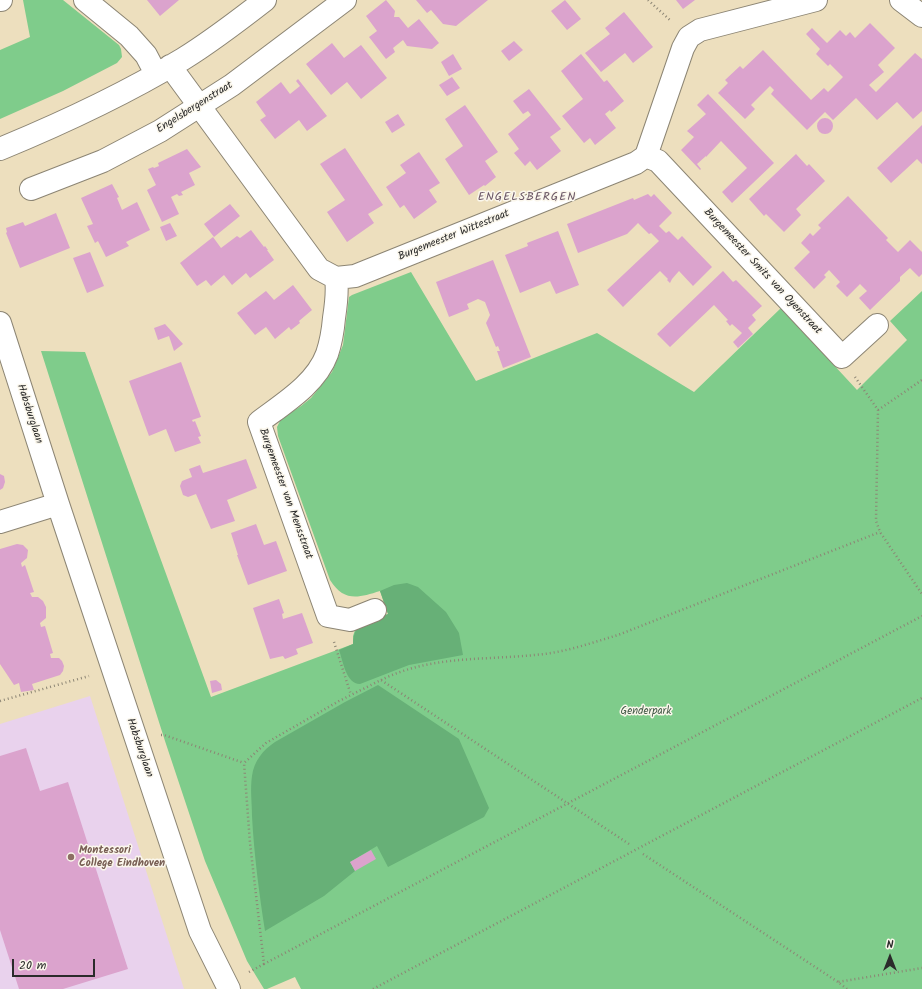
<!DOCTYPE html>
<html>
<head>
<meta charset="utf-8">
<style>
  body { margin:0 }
  #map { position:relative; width:922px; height:989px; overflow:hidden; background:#eddfbe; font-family:Kalam,sans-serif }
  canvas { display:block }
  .north { position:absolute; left:870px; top:937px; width:40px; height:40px; -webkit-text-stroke:3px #fbf7ec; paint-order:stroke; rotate:0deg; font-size:11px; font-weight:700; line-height:16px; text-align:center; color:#2b2b2b }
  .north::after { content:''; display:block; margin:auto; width:14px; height:18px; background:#2b2b2b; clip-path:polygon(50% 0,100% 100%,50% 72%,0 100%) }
  .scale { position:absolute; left:12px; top:959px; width:83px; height:18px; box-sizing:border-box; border:2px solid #2b2b2b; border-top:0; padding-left:5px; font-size:12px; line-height:14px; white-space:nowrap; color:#2b2b2b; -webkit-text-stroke:3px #fbf7ec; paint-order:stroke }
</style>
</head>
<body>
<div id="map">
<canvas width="922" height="989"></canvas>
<div class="north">N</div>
<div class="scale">20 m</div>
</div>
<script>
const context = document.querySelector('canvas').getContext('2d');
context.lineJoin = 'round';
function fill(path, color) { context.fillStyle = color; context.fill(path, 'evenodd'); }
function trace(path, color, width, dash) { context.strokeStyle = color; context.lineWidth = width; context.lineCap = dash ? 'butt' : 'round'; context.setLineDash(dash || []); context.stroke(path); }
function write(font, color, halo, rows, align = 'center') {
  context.font = font + ' Kalam,sans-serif'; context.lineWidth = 3; context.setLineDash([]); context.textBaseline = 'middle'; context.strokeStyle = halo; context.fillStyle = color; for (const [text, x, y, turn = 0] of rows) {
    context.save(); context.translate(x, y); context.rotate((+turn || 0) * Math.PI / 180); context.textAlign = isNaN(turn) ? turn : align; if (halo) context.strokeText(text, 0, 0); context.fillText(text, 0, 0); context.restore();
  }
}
const built = new Path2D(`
  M 90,696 L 184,989 L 0,989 L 0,724 Z`);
const green = new Path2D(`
  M 23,0 L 63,0 L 119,45 L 121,49 L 122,57 L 117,63 L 63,91 L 0,119 L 0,50 L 30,37 Z
  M 411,272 L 476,381 L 597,333 L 694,392 L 781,308 L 857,390 L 907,340 L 890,321 L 922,291 L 922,989 L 301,989 L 295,977 L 267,989 L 264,989 L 247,961 L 205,861 L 165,741 L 41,351 L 85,352 L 211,697 L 353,644 L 353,636 L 355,630 L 367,622 L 388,614 L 380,591 C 358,598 344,602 330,580 L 278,436 L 277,427 L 281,419 L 301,406 L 311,398 L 332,372 L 343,345 L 349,297 L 352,295 Z`);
const forest = new Path2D(`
  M 407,583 L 418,587 L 446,612 L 459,633 L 463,655 L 409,665 L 360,684 C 346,684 343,661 339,650 L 353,644 C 353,621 370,621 388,614 L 380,591 L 394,585 Z
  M 378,685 L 459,739 L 489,808 L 484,817 L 388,867 L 377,846 L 350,862 L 355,871 L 324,896 L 265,931 C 259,892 254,854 252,816 C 252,803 250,789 252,776 C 254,761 263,750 275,742 L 345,702 Z`);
const building = new Path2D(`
  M 147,0 L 179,0 L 160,16 Z
  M 386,0 L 395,11 L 394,17 L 399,17 L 408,28 L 419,19 L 439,43 L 432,49 L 407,46 L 403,40 L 393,48 L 395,52 L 386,59 L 369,37 L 377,31 L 366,16 Z
  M 416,0 L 488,0 L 456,26 L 443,24 L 431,10 L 427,13 Z
  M 565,0 L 581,19 L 567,30 L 551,11 Z
  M 676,0 L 695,0 L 683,9 Z
  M 624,12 L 653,47 L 633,63 L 625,53 L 601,72 L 585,53 L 610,34 L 605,28 Z
  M 870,23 L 895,48 L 878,65 L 884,72 L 869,85 L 876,92 L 915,53 L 922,59 L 922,111 L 913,119 L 897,102 L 877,120 L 856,98 L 833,120 L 825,112 L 807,130 L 771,94 L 774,90 L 770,86 L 751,105 L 755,109 L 745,119 L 718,93 L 728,83 L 725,80 L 740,66 L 743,69 L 763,50 L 811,100 L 824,88 L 828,92 L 843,77 L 830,64 L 828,66 L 816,54 L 820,49 L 806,34 L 812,28 L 827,43 L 840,30 L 846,36 L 850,32 L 855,38 Z
  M 514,41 L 523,50 L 509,61 L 501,51 Z
  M 332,43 L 344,58 L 361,45 L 387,78 L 361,99 L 347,82 L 331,95 L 306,64 Z
  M 453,54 L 462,69 L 449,76 L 441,62 Z
  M 581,54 L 604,82 L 607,80 L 624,101 L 611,112 L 610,110 L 605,114 L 616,128 L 595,145 L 590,138 L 584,143 L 562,116 L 583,99 L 561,71 Z
  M 452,77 L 460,88 L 447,96 L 439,85 Z
  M 298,79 L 327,116 L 307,131 L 299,120 L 275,139 L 260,120 L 266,116 L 256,102 L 281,82 L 290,94 L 300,86 L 296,81 Z
  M 529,89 L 561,129 L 550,137 L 561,151 L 537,170 L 530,161 L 525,166 L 514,153 L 519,149 L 508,134 L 531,115 L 528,111 L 523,114 L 513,101 Z
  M 708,94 L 774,163 L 732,203 L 722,192 L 747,168 L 721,141 L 706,157 L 706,156 L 697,164 L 701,169 L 700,170 L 681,150 L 694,137 L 687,131 L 706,114 L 697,105 Z
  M 465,105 L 498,152 L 485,161 L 496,177 L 485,186 L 484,185 L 469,195 L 445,159 L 463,146 L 445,119 Z
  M 398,114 L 405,125 L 392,133 L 385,122 Z
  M817 126a8 8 0 1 1 16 0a8 8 0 1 1-16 0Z
  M 922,125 L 922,164 L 917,159 L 891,183 L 877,168 Z
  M 345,148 L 383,205 L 368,214 L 374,223 L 347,242 L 327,212 L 345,200 L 320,164 Z
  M 187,149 L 201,167 L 189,173 L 195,185 L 181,192 L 183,195 L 179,196 L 177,194 L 171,197 L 179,214 L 162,222 L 147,190 L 156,185 L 148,169 L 153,167 L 154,168 L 159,166 L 158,163 Z
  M 419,152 L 440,183 L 429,190 L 437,202 L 414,219 L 404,205 L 400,208 L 386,187 L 406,173 L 400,165 Z
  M 796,154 L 807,166 L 809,164 L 825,181 L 796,209 L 801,215 L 784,232 L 766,214 L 764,216 L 749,199 Z
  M 112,184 L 119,197 L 117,198 L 122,210 L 137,202 L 150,230 L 126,242 L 129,246 L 106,257 L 98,241 L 95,243 L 87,226 L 93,224 L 81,198 Z
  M 648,194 L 651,197 L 654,194 L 672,213 L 659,226 L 666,233 L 669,231 L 678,240 L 682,236 L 712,267 L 693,286 L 679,271 L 672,279 L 670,283 L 667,280 L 668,279 L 660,271 L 623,307 L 607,290 L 659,241 L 651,233 L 649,234 L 638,223 L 627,234 L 578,253 L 567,224 L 633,198 L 634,200 Z
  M 848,196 L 888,238 L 886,240 L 898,252 L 910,240 L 922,252 L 922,274 L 919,277 L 910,268 L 900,277 L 900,281 L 870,310 L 859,298 L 867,291 L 860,284 L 847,297 L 836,286 L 840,282 L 829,270 L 824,275 L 826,277 L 814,289 L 794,268 L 810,252 L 801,243 L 810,233 L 813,236 L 821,228 L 818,225 Z
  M 230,204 L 240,216 L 214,237 L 204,224 Z
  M 56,213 L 70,248 L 20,268 L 6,233 L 7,232 L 6,228 L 23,222 L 25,226 Z
  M 170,223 L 177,236 L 166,241 L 160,227 Z
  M 251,230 L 264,247 L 265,246 L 268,250 L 267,250 L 274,260 L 250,278 L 246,273 L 232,285 L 224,275 L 211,286 L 206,280 L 197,286 L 180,263 L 213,237 L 221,248 L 237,236 L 240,238 Z
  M 558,231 L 579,285 L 556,294 L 550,281 L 520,293 L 505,255 L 528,246 L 527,243 Z
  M 90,252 L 104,286 L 87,293 L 73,258 Z
  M 493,260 L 531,357 L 503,368 L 497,351 L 500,351 L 498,346 L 496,347 L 486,323 L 490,315 L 485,302 L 478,299 L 467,304 L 469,309 L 449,317 L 436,282 Z
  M 723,271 L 733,282 L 736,280 L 762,306 L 752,315 L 756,320 L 748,328 L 753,334 L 738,348 L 733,342 L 742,333 L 732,324 L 730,326 L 726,321 L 728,320 L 714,305 L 670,347 L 657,334 Z
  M 293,285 L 312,310 L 299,321 L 300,323 L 291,330 L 289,327 L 275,339 L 266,327 L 255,335 L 237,313 L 266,291 L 274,300 Z
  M 165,324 L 183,344 L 174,351 L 169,336 L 158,340 L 154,328 Z
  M 181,362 L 201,417 L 192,420 L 193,422 L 195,421 L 201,436 L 198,437 L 201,443 L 175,452 L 166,429 L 149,436 L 129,381 Z
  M 246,459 L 257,488 L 227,500 L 235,521 L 211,529 L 196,494 L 188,497 L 183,495 L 180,486 L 182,481 L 192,477 L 189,469 L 200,465 L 203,473 Z
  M 0,474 L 4,476 L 5,482 L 3,488 L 0,490 Z
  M 256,524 L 264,545 L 276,541 L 287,571 L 248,585 L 237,555 L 238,555 L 231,533 Z
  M 17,544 L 23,545 L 28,550 L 27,558 L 21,563 L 22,567 L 25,565 L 34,592 L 30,593 L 32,597 L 38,597 L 43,601 L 46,607 L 46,618 L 40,623 L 41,627 L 45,626 L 53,653 L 50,654 L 51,658 L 59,658 L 62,661 L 64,666 L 63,671 L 60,675 L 32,684 L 34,690 L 21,692 L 19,683 L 14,685 L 0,664 L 0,549 Z
  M 279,599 L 284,613 L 282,614 L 283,619 L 302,613 L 313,643 L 296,649 L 298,654 L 285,659 L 283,656 L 270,659 L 253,608 Z
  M 216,680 L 221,684 L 222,690 L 212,693 L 210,681 Z
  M 26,748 L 40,791 L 68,782 L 128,969 L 63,989 L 19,989 L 0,930 L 0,756 Z
  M 371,850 L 376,859 L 355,871 L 350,862 Z`);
const path = new Path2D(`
  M 648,0 L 671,21
  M 855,377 L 878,410 L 876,521 L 880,532 L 922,594
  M 878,410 L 922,380
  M 334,642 L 351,695
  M 381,680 C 434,654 487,661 544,654 C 569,651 594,642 618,635 L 880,532
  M 0,701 L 89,676
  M 161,735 L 164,735 L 244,763
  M 629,844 L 381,680 L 339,701 L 266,743 L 244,763 L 250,843 L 264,964 L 922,616
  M 643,854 L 838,982
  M 249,972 L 264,964
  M 373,989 L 922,698
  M 847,989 L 838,982 L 922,968`);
const minor = new Path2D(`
  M 0,0 L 1,0
  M 85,0 L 129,36 L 146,55 L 156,74
  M 901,0 L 922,16
  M 170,66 L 319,269 L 336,278 L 355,276 L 636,163 L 646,156 L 683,48 L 689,37 L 700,30 L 816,0
  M 0,149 C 63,123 125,94 183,59 C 212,41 238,21 265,0
  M 646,156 L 658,161 L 842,357 L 877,325
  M 31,189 L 103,161 L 160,131 L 232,85 L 345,0
  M 336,278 C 338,291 336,305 334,318 C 333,330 331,342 327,354 C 316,384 284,403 259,422 L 328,616 L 350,620 L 375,610
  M 0,323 L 58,504 L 200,931 L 229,989
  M 0,522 L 58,504`);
const markers = [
  [71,857,4,"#8d6e63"]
];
const streetNames = [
  ["Engelsbergenstraat",195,108,-32],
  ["Burgemeester Wittestraat",454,236,-22],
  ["Burgemeester Smits van Oyenstraat",762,272,47],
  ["Habsburglaan",29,414,72],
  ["Burgemeester van Mensstraat",285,494,70],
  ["Habsburglaan",139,748,71]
];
const parkNames = [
  ["Genderpark",646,712]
];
const educationNames = [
  ["Montessori",79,851],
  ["College Eindhoven",79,864]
];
const neighbourhoodNames = [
  ["ENGELSBERGEN",527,198]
];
fill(built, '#e9d2ed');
fill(green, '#7fcc8b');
fill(forest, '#67b077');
fill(building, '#dba3cd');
trace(minor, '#8c8574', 24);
trace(path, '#8c8574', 2.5, [1, 3]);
trace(minor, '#fff', 22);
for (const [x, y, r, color] of markers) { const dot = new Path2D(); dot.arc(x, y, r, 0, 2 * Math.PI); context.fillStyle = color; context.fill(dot); trace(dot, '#fbf7ec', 1.5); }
write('11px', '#2b2b2b', '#fbf7ec', streetNames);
write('11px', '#445b48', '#fbf7ec', parkNames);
write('bold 11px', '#785e54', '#fbf7ec', educationNames, 'left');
context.letterSpacing = '1px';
write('12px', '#695564', '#fbf7ec', neighbourhoodNames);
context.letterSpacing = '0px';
</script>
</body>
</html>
